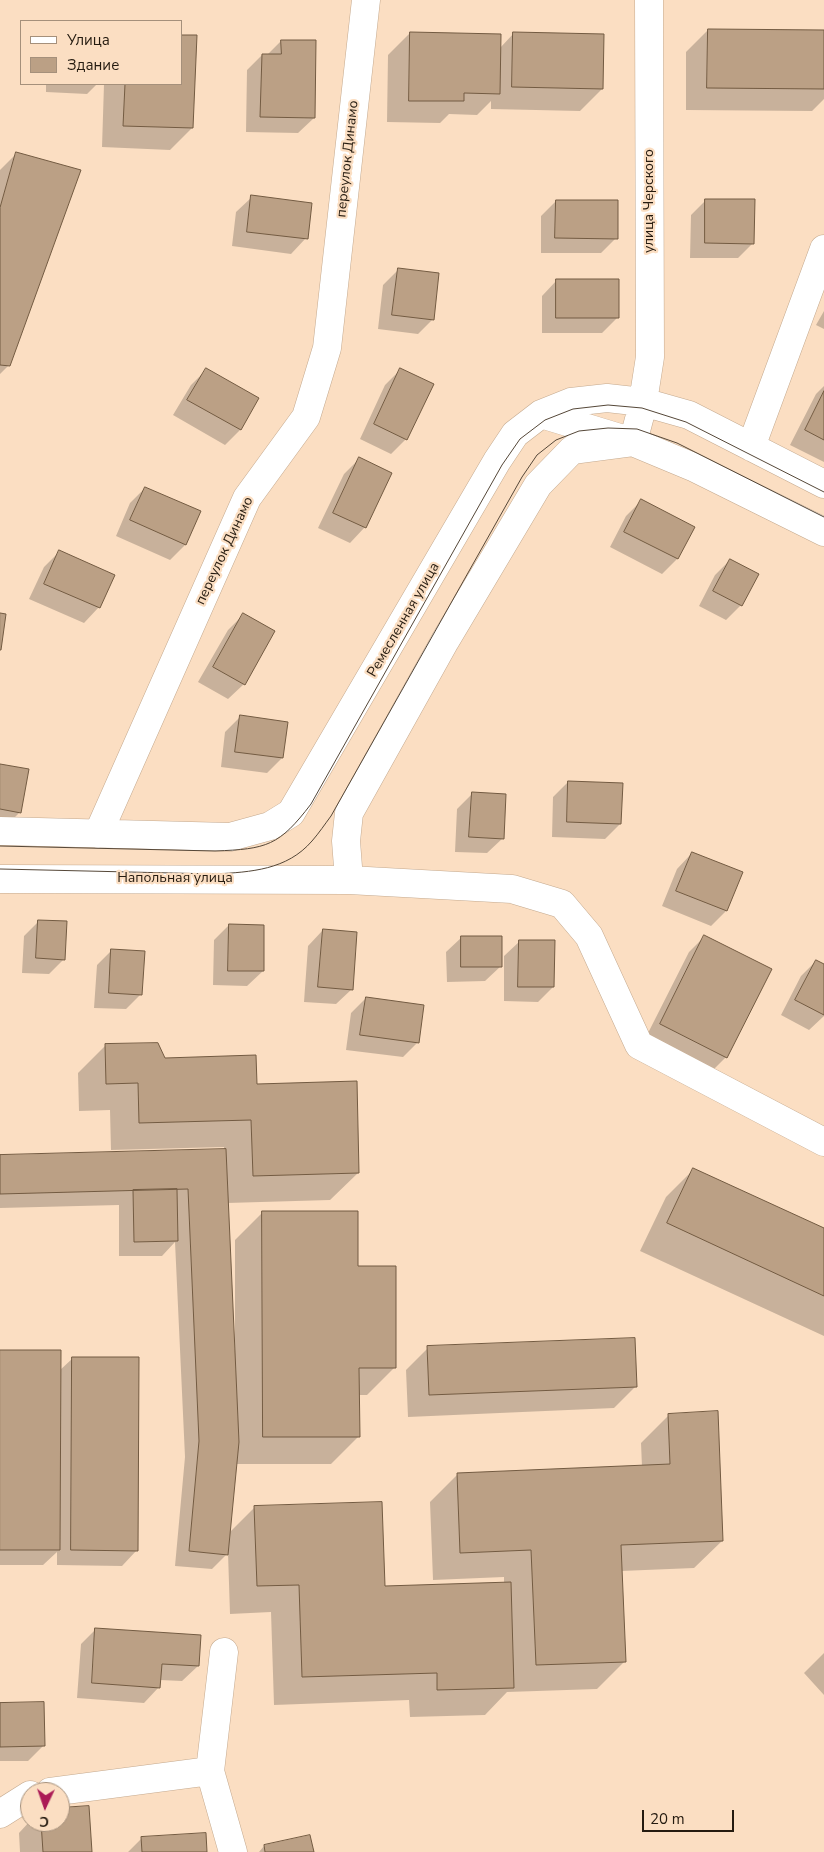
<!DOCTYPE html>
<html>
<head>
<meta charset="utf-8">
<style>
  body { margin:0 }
  #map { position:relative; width:824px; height:1852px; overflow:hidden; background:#fbdec2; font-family:"Nunito Sans",sans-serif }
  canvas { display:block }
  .legend { position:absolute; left:20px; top:20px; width:162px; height:65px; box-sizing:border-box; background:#fbdec2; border:1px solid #a5907b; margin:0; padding:6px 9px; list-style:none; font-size:15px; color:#251b10 }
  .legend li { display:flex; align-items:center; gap:10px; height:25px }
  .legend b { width:25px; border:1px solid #a5907b }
  .north { position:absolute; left:20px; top:1782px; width:50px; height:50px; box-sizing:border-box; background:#fbdec2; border:1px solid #a5907b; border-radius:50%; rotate:183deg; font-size:14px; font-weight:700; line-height:20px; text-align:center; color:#251b10 }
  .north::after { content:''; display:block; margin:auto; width:18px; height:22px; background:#ab1b56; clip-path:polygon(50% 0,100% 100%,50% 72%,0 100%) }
  .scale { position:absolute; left:642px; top:1810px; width:92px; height:22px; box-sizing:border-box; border:2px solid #251b10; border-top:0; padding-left:6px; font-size:15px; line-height:18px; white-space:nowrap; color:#251b10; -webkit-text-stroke:4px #fbdec2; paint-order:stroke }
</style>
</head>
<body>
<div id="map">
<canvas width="824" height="1852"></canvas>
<ul class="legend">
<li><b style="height:6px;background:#fff"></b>Улица</li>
<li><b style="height:14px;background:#bba085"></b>Здание</li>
</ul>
<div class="north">С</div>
<div class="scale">20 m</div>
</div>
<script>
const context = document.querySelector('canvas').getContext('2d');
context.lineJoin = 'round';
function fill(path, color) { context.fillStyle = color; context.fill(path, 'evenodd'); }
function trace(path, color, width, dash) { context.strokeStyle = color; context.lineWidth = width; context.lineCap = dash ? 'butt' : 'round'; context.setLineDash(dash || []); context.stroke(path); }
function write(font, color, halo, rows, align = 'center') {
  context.font = font + ' "Nunito Sans",sans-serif'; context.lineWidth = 4.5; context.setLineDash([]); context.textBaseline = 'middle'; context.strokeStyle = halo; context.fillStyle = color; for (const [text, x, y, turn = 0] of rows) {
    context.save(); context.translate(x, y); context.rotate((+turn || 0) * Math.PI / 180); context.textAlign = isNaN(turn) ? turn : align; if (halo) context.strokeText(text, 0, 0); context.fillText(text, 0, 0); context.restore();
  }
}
const shadow = new Path2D(`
  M 708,30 L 824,31 L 824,99 L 812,111 L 686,110 L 686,52 Z
  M 410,33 L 500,48 L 514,33 L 602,89 L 580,111 L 491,109 L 491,101 L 477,115 L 449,114 L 440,123 L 387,122 L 388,55 Z
  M 281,41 L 314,118 L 298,133 L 246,132 L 247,70 L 262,55 L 267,55 Z
  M 46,84 L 97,84 L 87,94 L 46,92 Z
  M 104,84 L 181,84 L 192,128 L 170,150 L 102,147 Z
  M 17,153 L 9,365 L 0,374 L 0,170 Z
  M 252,197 L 306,238 L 291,254 L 232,246 L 236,212 Z
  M 706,200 L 753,243 L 738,258 L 690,258 L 691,215 Z
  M 556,201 L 616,238 L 601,253 L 541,253 L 541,216 Z
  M 398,270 L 433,319 L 418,334 L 378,329 L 383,285 Z
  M 557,280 L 617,318 L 602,333 L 542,333 L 542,296 Z
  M 824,311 L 824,329 L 816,325 Z
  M 206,370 L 257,399 L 240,430 L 225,445 L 173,415 L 191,385 Z
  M 400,370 L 406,439 L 391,454 L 360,439 L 385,385 Z
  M 824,386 L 824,462 L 790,445 L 816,394 Z
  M 359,459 L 365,527 L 350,543 L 318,528 L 344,474 Z
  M 145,488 L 200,512 L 185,545 L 170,560 L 116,536 L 130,503 Z
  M 641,501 L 693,527 L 677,559 L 662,574 L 610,547 L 626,516 Z
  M 59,552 L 99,607 L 84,623 L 29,599 L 44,567 Z
  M 730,560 L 741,605 L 726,620 L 699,606 L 715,575 Z
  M 243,615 L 244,684 L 228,699 L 198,682 L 228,630 Z
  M 240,717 L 282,758 L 267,773 L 221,767 L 225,732 Z
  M 0,765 L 20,812 L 5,827 L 0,827 Z
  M 568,782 L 620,824 L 605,839 L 552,837 L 553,797 Z
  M 472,794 L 503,838 L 487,853 L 455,852 L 457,809 Z
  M 692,853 L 726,911 L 711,926 L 662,906 L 677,869 Z
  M 39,921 L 64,959 L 49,974 L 22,973 L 24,936 Z
  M 229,925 L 263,971 L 247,986 L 213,985 L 214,940 Z
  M 323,930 L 352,989 L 336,1004 L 304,1002 L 308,946 Z
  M 462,937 L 501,966 L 485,981 L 447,982 L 446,952 Z
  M 704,937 L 726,1057 L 711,1072 L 645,1039 L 689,952 Z
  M 520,941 L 553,987 L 538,1002 L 504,1001 L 504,956 Z
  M 112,950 L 141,994 L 126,1009 L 94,1008 L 97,965 Z
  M 816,961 L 824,965 L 824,1016 L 809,1030 L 781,1015 L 801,976 Z
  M 366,998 L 418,1042 L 403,1057 L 346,1050 L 351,1013 Z
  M 106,1045 L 164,1059 L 256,1085 L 358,1173 L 330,1200 L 227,1203 L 233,1349 L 235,1349 L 235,1240 L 263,1212 L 357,1268 L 395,1367 L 367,1395 L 358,1395 L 359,1436 L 331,1464 L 235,1464 L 229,1533 L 255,1507 L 383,1587 L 504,1584 L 504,1577 L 433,1580 L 430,1502 L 458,1474 L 642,1467 L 641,1443 L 669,1415 L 722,1541 L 694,1568 L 621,1571 L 625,1661 L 597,1689 L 507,1692 L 485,1715 L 410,1717 L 409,1700 L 274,1705 L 271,1612 L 230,1614 L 228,1553 L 212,1569 L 175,1566 L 185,1457 L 175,1242 L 162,1256 L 119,1256 L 119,1205 L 0,1208 L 0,1156 L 224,1150 L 224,1147 L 111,1150 L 110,1110 L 79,1111 L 78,1073 Z
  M 694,1169 L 824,1230 L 824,1336 L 640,1251 L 666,1197 Z
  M 428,1348 L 636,1386 L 614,1408 L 408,1417 L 406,1370 Z
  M 0,1351 L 59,1371 L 73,1358 L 137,1550 L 122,1566 L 57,1565 L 57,1552 L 43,1565 L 0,1565 Z
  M 96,1629 L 198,1666 L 182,1681 L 160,1680 L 159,1687 L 144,1703 L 77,1698 L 81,1644 Z
  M 824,1653 L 824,1695 L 804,1673 Z
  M 0,1704 L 43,1746 L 28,1761 L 0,1761 Z
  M 60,1809 L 91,1852 L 20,1852 L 19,1833 L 30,1821 L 60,1822 Z
  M 142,1838 L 206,1852 L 128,1852 Z
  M 264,1846 L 312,1852 L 259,1852 Z`);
const building = new Path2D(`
  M 708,29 L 824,30 L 824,89 L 707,88 Z
  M 410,32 L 501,34 L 500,94 L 464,93 L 464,101 L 409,101 Z
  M 513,32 L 604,34 L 603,89 L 512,87 Z
  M 181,35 L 197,35 L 193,128 L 123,126 L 125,84 L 181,84 Z
  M 281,40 L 316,40 L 315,118 L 260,117 L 262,54 L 281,54 Z
  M 16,152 L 81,170 L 10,366 L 0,365 L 0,208 Z
  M 251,195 L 312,203 L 308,239 L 247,232 Z
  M 705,199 L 755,199 L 754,244 L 705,243 Z
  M 556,200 L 618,200 L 618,239 L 555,238 Z
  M 398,268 L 439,273 L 434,320 L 392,315 Z
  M 556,279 L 619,279 L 619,318 L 556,318 Z
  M 206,368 L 259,398 L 241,430 L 187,400 Z
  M 400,368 L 434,384 L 407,440 L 374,424 Z
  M 824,391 L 824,440 L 805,430 Z
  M 359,457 L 392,473 L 366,528 L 333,513 Z
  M 145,487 L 201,511 L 186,545 L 130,520 Z
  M 641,499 L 695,527 L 678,559 L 624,532 Z
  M 59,550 L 115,575 L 100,608 L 44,584 Z
  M 730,559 L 759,574 L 742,606 L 713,591 Z
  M 0,613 L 6,614 L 1,650 L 0,650 Z
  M 243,613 L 275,631 L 245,685 L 213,667 Z
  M 240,715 L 288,722 L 283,758 L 235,752 Z
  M 0,764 L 29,769 L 21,813 L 0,809 Z
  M 568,781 L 623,783 L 621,824 L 567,822 Z
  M 472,792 L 506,794 L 504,839 L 469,837 Z
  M 692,852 L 743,872 L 727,911 L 676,891 Z
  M 38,920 L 67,921 L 65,960 L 36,958 Z
  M 229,924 L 264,925 L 264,971 L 228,971 Z
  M 323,929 L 357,932 L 353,990 L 318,987 Z
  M 704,935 L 772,969 L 727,1058 L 660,1024 Z
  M 461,936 L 502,936 L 502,967 L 461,967 Z
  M 519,940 L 555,940 L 554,987 L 518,987 Z
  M 111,949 L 145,951 L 142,995 L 109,993 Z
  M 816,960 L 824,964 L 824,1015 L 795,1000 Z
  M 366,997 L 424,1005 L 419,1043 L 360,1035 Z
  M 158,1043 L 165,1058 L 256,1055 L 257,1084 L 357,1081 L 359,1173 L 253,1176 L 251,1120 L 139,1123 L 138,1083 L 106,1084 L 105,1044 Z
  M 226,1149 L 239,1442 L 228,1555 L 189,1551 L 199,1441 L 188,1189 L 0,1194 L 0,1155 Z
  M 693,1168 L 824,1228 L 824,1296 L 667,1223 Z
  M 177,1189 L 178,1241 L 134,1242 L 133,1190 Z
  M 262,1211 L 358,1211 L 358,1266 L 396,1266 L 396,1368 L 359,1368 L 360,1437 L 263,1437 Z
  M 635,1338 L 637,1387 L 429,1395 L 427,1346 Z
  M 0,1350 L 61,1350 L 60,1550 L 0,1550 Z
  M 72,1357 L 139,1357 L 138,1551 L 71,1550 Z
  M 718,1411 L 723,1541 L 621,1545 L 626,1662 L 536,1665 L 531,1550 L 460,1553 L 457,1473 L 670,1464 L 668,1414 Z
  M 382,1502 L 385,1586 L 511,1582 L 514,1688 L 437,1690 L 437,1673 L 302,1677 L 299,1585 L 257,1586 L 254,1506 Z
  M 95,1628 L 201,1635 L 199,1666 L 162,1664 L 160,1688 L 92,1683 Z
  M 44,1702 L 45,1746 L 0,1747 L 0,1703 Z
  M 89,1806 L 92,1852 L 43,1852 L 41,1822 L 60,1822 L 60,1808 Z
  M 206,1833 L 207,1852 L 142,1852 L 141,1837 Z
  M 310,1835 L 314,1852 L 265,1852 L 264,1845 Z`);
const minor = new Path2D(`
  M 541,414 L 633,442 L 693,467 L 824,532
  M 751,447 L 824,249
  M 0,831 L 230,837 L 270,826 L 291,813 L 497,461 L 515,434 L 541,414 L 571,402 L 607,398 L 643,402 L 689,415 L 824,484
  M 98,834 L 247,498 L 306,417 L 327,348 L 366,0
  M 0,879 L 349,880 L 512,889 L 562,904 L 589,936 L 639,1045 L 824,1142
  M 349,880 L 346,841 L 349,813 L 445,641 L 538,485 L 572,450 L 633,442 L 642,408 L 650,357 L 649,0
  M 210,1771 L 224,1652
  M 50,1792 L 210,1771 L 233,1852
  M 0,1814 L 30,1795`);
const tram = new Path2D(`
  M 0,846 L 215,851 C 267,849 279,846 311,804 L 502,465 L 520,439 L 545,420 L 573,409 L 608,405 L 642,408 L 686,422 L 824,492
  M 0,869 L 215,874 C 251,872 287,870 312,841 C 319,833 325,824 331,816 L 522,477 L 537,455 L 556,440 L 579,431 L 608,428 L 637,429 L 677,443 L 824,517`);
const streetNames = [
  ["переулок Динамо",348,159,-84],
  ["улица Черского",650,201,-90],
  ["переулок Динамо",225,551,-65],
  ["Ремесленная улица",404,620,-60],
  ["Напольная улица",175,879]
];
fill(shadow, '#0003');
fill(building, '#bba085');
trace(building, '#735b42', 1);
trace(minor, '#c4a98e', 29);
trace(minor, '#fff', 28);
trace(tram, '#554738', 1);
write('14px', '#251b10', '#fbdec2', streetNames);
</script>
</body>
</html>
